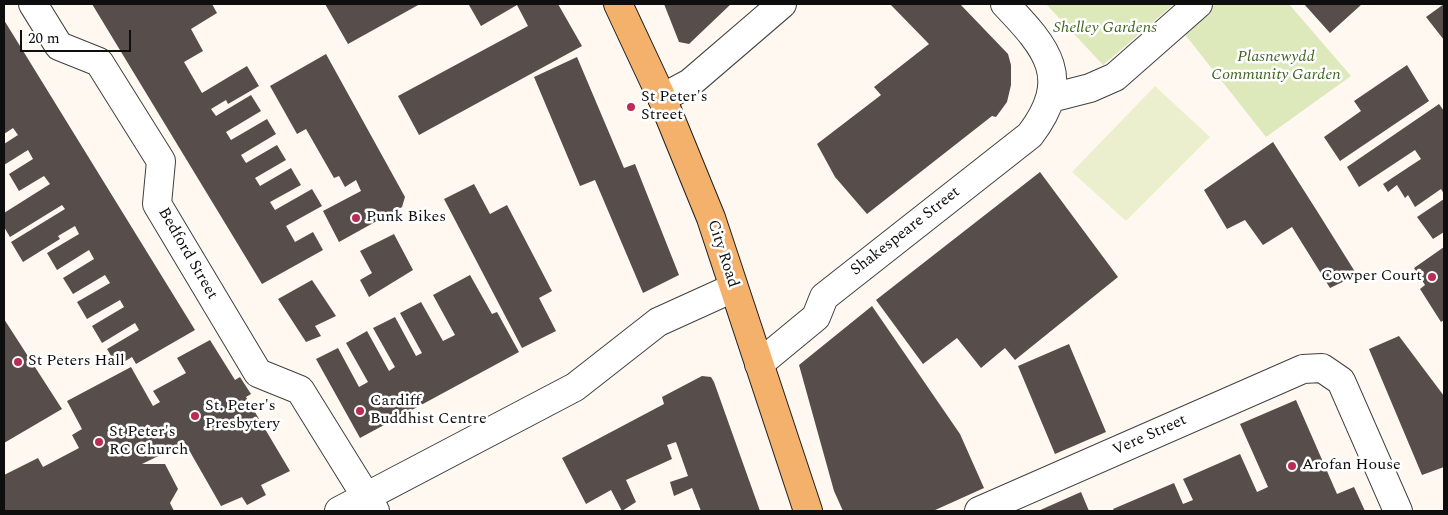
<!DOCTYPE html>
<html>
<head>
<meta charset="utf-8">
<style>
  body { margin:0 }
  #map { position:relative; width:1448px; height:515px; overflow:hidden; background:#fef8f1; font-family:Spectral,serif }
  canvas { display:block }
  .frame { position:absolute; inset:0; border:5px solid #0e0e0e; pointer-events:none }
  .scale { position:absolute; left:20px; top:30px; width:111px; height:22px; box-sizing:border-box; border:2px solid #0e0e0e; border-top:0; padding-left:6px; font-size:15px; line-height:18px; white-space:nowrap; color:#0e0e0e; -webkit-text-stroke:4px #fff; paint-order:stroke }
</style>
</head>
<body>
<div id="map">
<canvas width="1448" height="515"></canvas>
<div class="frame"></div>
<div class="scale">20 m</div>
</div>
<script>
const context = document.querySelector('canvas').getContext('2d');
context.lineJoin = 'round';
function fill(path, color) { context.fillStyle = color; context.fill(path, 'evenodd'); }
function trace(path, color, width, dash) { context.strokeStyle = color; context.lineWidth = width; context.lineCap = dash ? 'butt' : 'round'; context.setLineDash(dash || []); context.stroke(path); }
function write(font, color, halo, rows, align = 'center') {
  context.font = font + ' Spectral,serif'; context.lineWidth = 5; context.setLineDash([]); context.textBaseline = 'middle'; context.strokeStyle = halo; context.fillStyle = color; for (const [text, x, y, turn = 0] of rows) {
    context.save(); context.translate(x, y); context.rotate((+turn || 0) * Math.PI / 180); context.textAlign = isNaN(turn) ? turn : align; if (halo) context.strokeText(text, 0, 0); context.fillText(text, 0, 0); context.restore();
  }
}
const green = new Path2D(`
  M 1046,4 L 1174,4 L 1103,65 Z
  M 1215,4 L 1289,4 L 1351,76 L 1266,137 L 1183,32 Z`);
const pitch = new Path2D(`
  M 1155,86 L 1210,137 L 1126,221 L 1072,172 Z`);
const building = new Path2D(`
  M 92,4 L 212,4 L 217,13 L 191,29 L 203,51 L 184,62 L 202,93 L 247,66 L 259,86 L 228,104 L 226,100 L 211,109 L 216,116 L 251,95 L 261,111 L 226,132 L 231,140 L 267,119 L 276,134 L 241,155 L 246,163 L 277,145 L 286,160 L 255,178 L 260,186 L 291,168 L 301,185 L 270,202 L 275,210 L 312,189 L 322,206 L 286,226 L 295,242 L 313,232 L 323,250 L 262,284 Z
  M 325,4 L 420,4 L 348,44 Z
  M 472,4 L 558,4 L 582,46 L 419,135 L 398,96 L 528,26 L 517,5 L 481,26 L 469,5 Z
  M 664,4 L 731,4 L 689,44 L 679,42 Z
  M 890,4 L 960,4 L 1008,54 L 1011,65 L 1011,85 L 1007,102 L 996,117 L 992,116 L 867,214 L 835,177 L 817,144 L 881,95 L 874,87 L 929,44 Z
  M 1304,4 L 1362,4 L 1330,33 Z
  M 1444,4 L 1444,40 L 1426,17 Z
  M 4,20 L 195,330 L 136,364 L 132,357 L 117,366 L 107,349 L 139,330 L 135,323 L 102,343 L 92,326 L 124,307 L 120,300 L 87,319 L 77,302 L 110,283 L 105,275 L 73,294 L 63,278 L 94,259 L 89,250 L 57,270 L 47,253 L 79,234 L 75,226 L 58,236 L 60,239 L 23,262 L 11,242 L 65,209 L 62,205 L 10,237 L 4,227 L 4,213 L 50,184 L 44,176 L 19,191 L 9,174 L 33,159 L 28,150 L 4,165 L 4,144 L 18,135 L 13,128 L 4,134 Z
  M 326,54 L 405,197 L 402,207 L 339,242 L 323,211 L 361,191 L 356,180 L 345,187 L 339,176 L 334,178 L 306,129 L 297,134 L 270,86 Z
  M 577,57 L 624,168 L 635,164 L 679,275 L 643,293 L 595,180 L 580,186 L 534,77 Z
  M 1407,65 L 1429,101 L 1340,161 L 1324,137 L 1361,111 L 1354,101 Z
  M 1439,104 L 1444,111 L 1444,194 L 1441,189 L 1415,207 L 1408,195 L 1405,198 L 1397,185 L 1388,192 L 1383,184 L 1421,159 L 1415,150 L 1359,187 L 1347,167 Z
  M 1273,142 L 1317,211 L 1357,275 L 1330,288 L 1292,227 L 1263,245 L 1245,220 L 1227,229 L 1204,190 Z
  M 1040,172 L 1118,277 L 1015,360 L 1005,348 L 981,368 L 957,338 L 923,364 L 876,300 Z
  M 474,184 L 490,214 L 507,205 L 552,291 L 539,298 L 556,331 L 522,348 L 444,199 Z
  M 1444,199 L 1444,232 L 1433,239 L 1417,217 Z
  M 394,234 L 413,270 L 369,297 L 360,280 L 372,273 L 360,251 Z
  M 1444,247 L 1444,320 L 1441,322 L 1420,289 L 1425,285 L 1414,268 Z
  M 470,275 L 492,314 L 497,312 L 519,352 L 360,438 L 316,359 L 338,348 L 359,387 L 368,382 L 346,343 L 367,331 L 389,371 L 395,367 L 373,328 L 395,317 L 416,356 L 422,353 L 400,313 L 421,302 L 443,341 L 455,335 L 433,295 Z
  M 312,280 L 336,316 L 315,326 L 321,336 L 306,342 L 278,299 Z
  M 872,306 L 960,434 L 984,488 L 933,511 L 843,511 L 834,491 L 799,365 Z
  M 4,319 L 62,409 L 4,443 Z
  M 1399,336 L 1444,396 L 1444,467 L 1422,475 L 1369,349 Z
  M 210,340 L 235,380 L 240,377 L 251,394 L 246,397 L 290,471 L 261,485 L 266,495 L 247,505 L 242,497 L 221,506 L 185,443 L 142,464 L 165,464 L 178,489 L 170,503 L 174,511 L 4,511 L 4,475 L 38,458 L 43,467 L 79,448 L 72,435 L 82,429 L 67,401 L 131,367 L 153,406 L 160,402 L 153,391 L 186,373 L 177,358 Z
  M 1069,344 L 1106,432 L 1055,454 L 1018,366 Z
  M 702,376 L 711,377 L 714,382 L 760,511 L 701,511 L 692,488 L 674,496 L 670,482 L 688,476 L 676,442 L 667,445 L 672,459 L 626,480 L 636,502 L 622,511 L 611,490 L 586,504 L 562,458 L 664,404 L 662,397 Z
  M 1296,400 L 1337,494 L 1354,487 L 1365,511 L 1114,511 L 1113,509 L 1174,483 L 1183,504 L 1193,500 L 1183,479 L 1240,454 L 1257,492 L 1268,487 L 1240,424 Z
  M 1081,492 L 1089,511 L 1038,511 Z`);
const minor = new Path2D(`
  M 33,4 L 59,46 L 99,62 L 161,161 L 157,204 L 258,373 L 300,390 L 375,511
  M 662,98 L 690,83 L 782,4
  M 1051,98 L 1090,88 L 1115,77 L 1198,4
  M 759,364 L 816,317 L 824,297 L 1030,135 C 1073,78 1048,49 1005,4
  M 339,511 L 575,387 L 658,322 L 733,288
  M 979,511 L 1303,369 L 1322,368 L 1341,381 L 1398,511`);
const major = new Path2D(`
  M 618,4 L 662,98 L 711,218 L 808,511`);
const markers = [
  [631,107,5,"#ba2b55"],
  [356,218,5,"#ba2b55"],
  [1432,277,5,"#ba2b55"],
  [18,362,5,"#ba2b55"],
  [360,411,5,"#ba2b55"],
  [195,416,5,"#ba2b55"],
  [99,442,5,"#ba2b55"],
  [1292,466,5,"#ba2b55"]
];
const parkNames = [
  ["Shelley Gardens",1105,29],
  ["Plasnewydd",1276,58],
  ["Community Garden",1276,76]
];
const poiNames = [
  ["St Peter's",641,98],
  ["Street",641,116],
  ["Punk Bikes",366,218],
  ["Cowper Court",1422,277,"right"],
  ["St Peters Hall",28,362],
  ["Cardiff",370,402],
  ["Buddhist Centre",370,420],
  ["St. Peter's",205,407],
  ["Presbytery",205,425],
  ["St Peter's",109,433],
  ["RC Church",109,451],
  ["Arofan House",1302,466]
];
const streetNames = [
  ["Shakespeare Street",906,232,-38],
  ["Bedford Street",187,254,60],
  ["City Road",722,254,72],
  ["Vere Street",1150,436,-24]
];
fill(green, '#dde8bb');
fill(pitch, '#ecefcd');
fill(building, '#574d4b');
trace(minor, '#414141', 30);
trace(major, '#1f1f1f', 30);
trace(minor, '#fff', 28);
trace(major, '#f3b16c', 28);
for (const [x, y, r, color] of markers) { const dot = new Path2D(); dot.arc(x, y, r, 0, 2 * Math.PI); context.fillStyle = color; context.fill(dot); trace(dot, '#fff', 2); }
write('italic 16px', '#406421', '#fff', parkNames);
write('16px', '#0e0e0e', '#fff', poiNames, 'left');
write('16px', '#0e0e0e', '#fff', streetNames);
</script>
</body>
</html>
